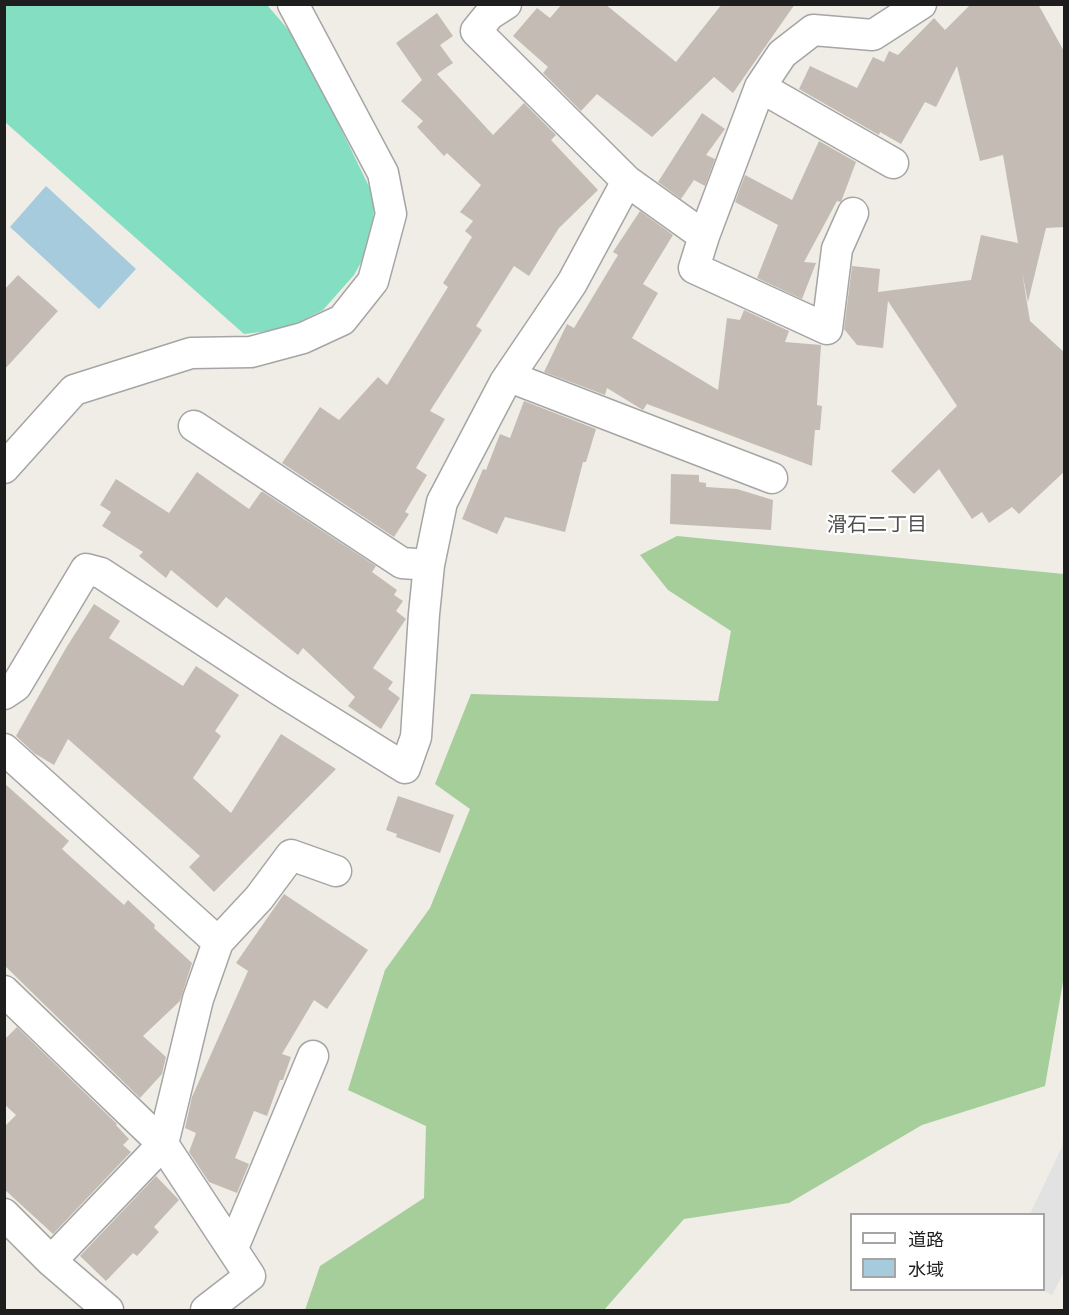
<!DOCTYPE html>
<html>
<head>
<meta charset="utf-8">
<style>
  body { margin:0 }
  #map { position:relative; width:1069px; height:1315px; overflow:hidden; background:#efede5; font-family:Ubuntu,"Noto Sans JP",sans-serif }
  canvas { display:block }
  .frame { position:absolute; inset:0; border:6px solid #1e1e1e; pointer-events:none }
  .legend { position:absolute; left:850px; top:1213px; width:195px; height:78px; box-sizing:border-box; background:#fff; border:2px solid #a5a5a5; margin:0; padding:8px 10px; list-style:none; font-size:18px; color:#1e1e1e }
  .legend li { display:flex; align-items:center; gap:12px; height:30px }
  .legend b { width:30px; border:2px solid #a5a5a5 }
</style>
</head>
<body>
<div id="map">
<canvas width="1069" height="1315"></canvas>
<div class="frame"></div>
<ul class="legend">
<li><b style="height:8px;background:#fff"></b>道路</li>
<li><b style="height:16px;background:#a5cbdd"></b>水域</li>
</ul>
</div>
<script>
const context = document.querySelector('canvas').getContext('2d');
context.lineJoin = 'round';
function fill(path, color) { context.fillStyle = color; context.fill(path, 'evenodd'); }
function trace(path, color, width, dash) { context.strokeStyle = color; context.lineWidth = width; context.lineCap = dash ? 'butt' : 'round'; context.setLineDash(dash || []); context.stroke(path); }
function write(font, color, halo, rows, align = 'center') {
  context.font = font + ' Ubuntu,"Noto Sans JP",sans-serif'; context.lineWidth = 4.5; context.setLineDash([]); context.textBaseline = 'middle'; context.strokeStyle = halo; context.fillStyle = color; for (const [text, x, y, turn = 0] of rows) {
    context.save(); context.translate(x, y); context.rotate((+turn || 0) * Math.PI / 180); context.textAlign = isNaN(turn) ? turn : align; if (halo) context.strokeText(text, 0, 0); context.fillText(text, 0, 0); context.restore();
  }
}
const forest = new Path2D(`
  M 677,536 L 1064,574 L 1064,976 L 1045,1086 L 922,1125 L 789,1203 L 684,1219 L 604,1310 L 305,1310 L 320,1266 L 424,1198 L 426,1126 L 348,1090 L 385,970 L 430,908 L 470,809 L 435,784 L 471,694 L 718,701 L 731,631 L 668,590 L 640,555 Z`);
const pitch = new Path2D(`
  M 7,5 L 267,5 L 299,42 L 374,197 L 373,241 L 354,275 L 323,310 L 285,329 L 244,334 L 5,122 L 4,9 Z`);
const parking = new Path2D(`
  M 1064,1124 L 1064,1272 L 1052,1295 L 1043,1290 L 1044,1214 L 1030,1214 L 1062,1147 Z`);
const water = new Path2D(`
  M 46,186 L 136,269 L 99,309 L 10,227 Z`);
const building = new Path2D(`
  M 562,4 L 605,4 L 676,62 L 722,4 L 795,4 L 733,93 L 714,77 L 652,137 L 597,94 L 581,111 L 543,73 L 548,67 L 513,36 L 537,8 L 550,18 Z
  M 971,4 L 1038,4 L 1065,53 L 1065,227 L 1046,228 L 1028,302 L 1022,272 L 1030,321 L 1065,353 L 1065,471 L 1019,514 L 1012,507 L 989,523 L 982,512 L 972,519 L 939,469 L 914,494 L 891,471 L 957,406 L 888,301 L 883,348 L 857,345 L 844,329 L 852,266 L 880,269 L 878,292 L 971,280 L 981,235 L 1018,243 L 1003,155 L 980,161 L 957,66 L 936,107 L 925,102 L 901,144 L 880,132 L 879,135 L 799,89 L 810,66 L 857,88 L 873,57 L 884,62 L 889,51 L 898,55 L 934,18 L 945,30 Z
  M 437,13 L 453,36 L 440,45 L 453,63 L 437,74 L 493,135 L 524,103 L 556,135 L 551,140 L 598,190 L 559,228 L 529,276 L 514,266 L 476,326 L 482,330 L 430,411 L 445,419 L 416,468 L 427,475 L 405,512 L 409,514 L 394,537 L 282,463 L 320,407 L 339,420 L 378,377 L 387,385 L 448,287 L 443,283 L 472,237 L 465,231 L 473,221 L 460,212 L 481,185 L 447,153 L 444,156 L 417,127 L 423,121 L 401,101 L 422,80 L 396,43 Z
  M 702,113 L 725,129 L 706,155 L 715,159 L 705,186 L 694,180 L 681,199 L 658,182 Z
  M 819,141 L 856,162 L 841,202 L 837,201 L 804,262 L 816,263 L 802,299 L 757,278 L 778,225 L 735,202 L 745,175 L 792,200 Z
  M 640,211 L 673,235 L 643,284 L 658,293 L 632,338 L 718,390 L 727,318 L 740,320 L 744,310 L 789,331 L 785,342 L 821,345 L 817,405 L 822,406 L 820,430 L 815,430 L 812,466 L 647,404 L 643,410 L 607,388 L 605,395 L 544,372 L 567,324 L 574,328 L 618,255 L 613,252 Z
  M 18,275 L 58,311 L 4,370 L 4,290 Z
  M 524,401 L 596,429 L 586,462 L 583,462 L 565,532 L 505,517 L 497,534 L 462,519 L 483,469 L 486,470 L 500,434 L 510,438 Z
  M 197,472 L 249,509 L 261,492 L 263,492 L 376,566 L 372,572 L 397,590 L 394,595 L 403,601 L 396,611 L 406,619 L 373,668 L 393,682 L 388,689 L 400,698 L 381,729 L 348,706 L 355,697 L 303,648 L 298,655 L 226,597 L 217,608 L 171,570 L 166,578 L 139,556 L 143,552 L 102,526 L 111,512 L 100,505 L 116,479 L 169,513 Z
  M 671,474 L 699,475 L 699,482 L 706,483 L 706,487 L 737,489 L 773,500 L 771,530 L 670,524 Z
  M 94,604 L 120,621 L 109,638 L 183,686 L 196,666 L 239,695 L 215,731 L 221,736 L 193,778 L 231,813 L 281,734 L 336,769 L 214,892 L 189,867 L 200,856 L 68,739 L 54,765 L 34,753 L 16,736 L 66,648 Z
  M 4,783 L 69,841 L 62,849 L 124,905 L 128,900 L 155,925 L 154,928 L 192,963 L 180,1001 L 143,1036 L 166,1057 L 162,1074 L 140,1098 L 4,965 Z
  M 398,796 L 454,815 L 440,853 L 396,837 L 397,834 L 386,830 Z
  M 284,894 L 368,950 L 327,1009 L 314,1000 L 282,1054 L 291,1057 L 283,1080 L 280,1080 L 267,1116 L 254,1111 L 235,1158 L 249,1164 L 237,1193 L 209,1182 L 189,1152 L 196,1133 L 185,1128 L 192,1097 L 248,971 L 236,963 Z
  M 17,1027 L 117,1124 L 116,1125 L 129,1139 L 123,1145 L 131,1152 L 53,1234 L 4,1189 L 4,1127 L 16,1115 L 4,1104 L 4,1040 Z
  M 156,1176 L 179,1200 L 154,1227 L 159,1232 L 137,1256 L 133,1253 L 106,1281 L 80,1256 Z`);
const street = new Path2D(`
  M 506,4 L 489,15 L 476,31 L 627,181
  M 760,87 L 893,163
  M 704,236 L 694,268 L 827,329 L 837,249 L 853,213
  M 510,377 L 772,478
  M 194,426 L 402,563 L 429,565
  M 4,468 L 74,390 L 191,353 L 251,352 L 303,338 L 342,320 L 373,281 L 391,214 L 383,173 L 293,4
  M 4,694 L 16,686 L 86,569 L 101,573 L 281,691 L 405,768 L 416,737 L 424,614 L 429,565 L 442,502 L 505,382 L 572,283 L 627,181 L 704,236 L 760,87 L 782,54 L 813,30 L 873,35 L 921,4
  M 4,749 L 218,942 L 198,999 L 163,1144 L 51,1261 L 4,1214
  M 218,942 L 259,898 L 291,855 L 336,871
  M 4,991 L 163,1144 L 250,1276 L 206,1310
  M 233,1248 L 313,1056
  M 51,1261 L 108,1310`);
const neighbourhoodNames = [
  ["滑石二丁目",877,524]
];
fill(forest, '#a5ce9a');
fill(pitch, '#83dec2');
fill(parking, '#e2e2e2');
fill(water, '#a5cbdd');
fill(building, '#c4bcb4');
trace(street, '#a5a5a5', 33);
trace(street, '#fff', 30);
write('20px', '#515151', '#fff', neighbourhoodNames);
</script>
</body>
</html>
